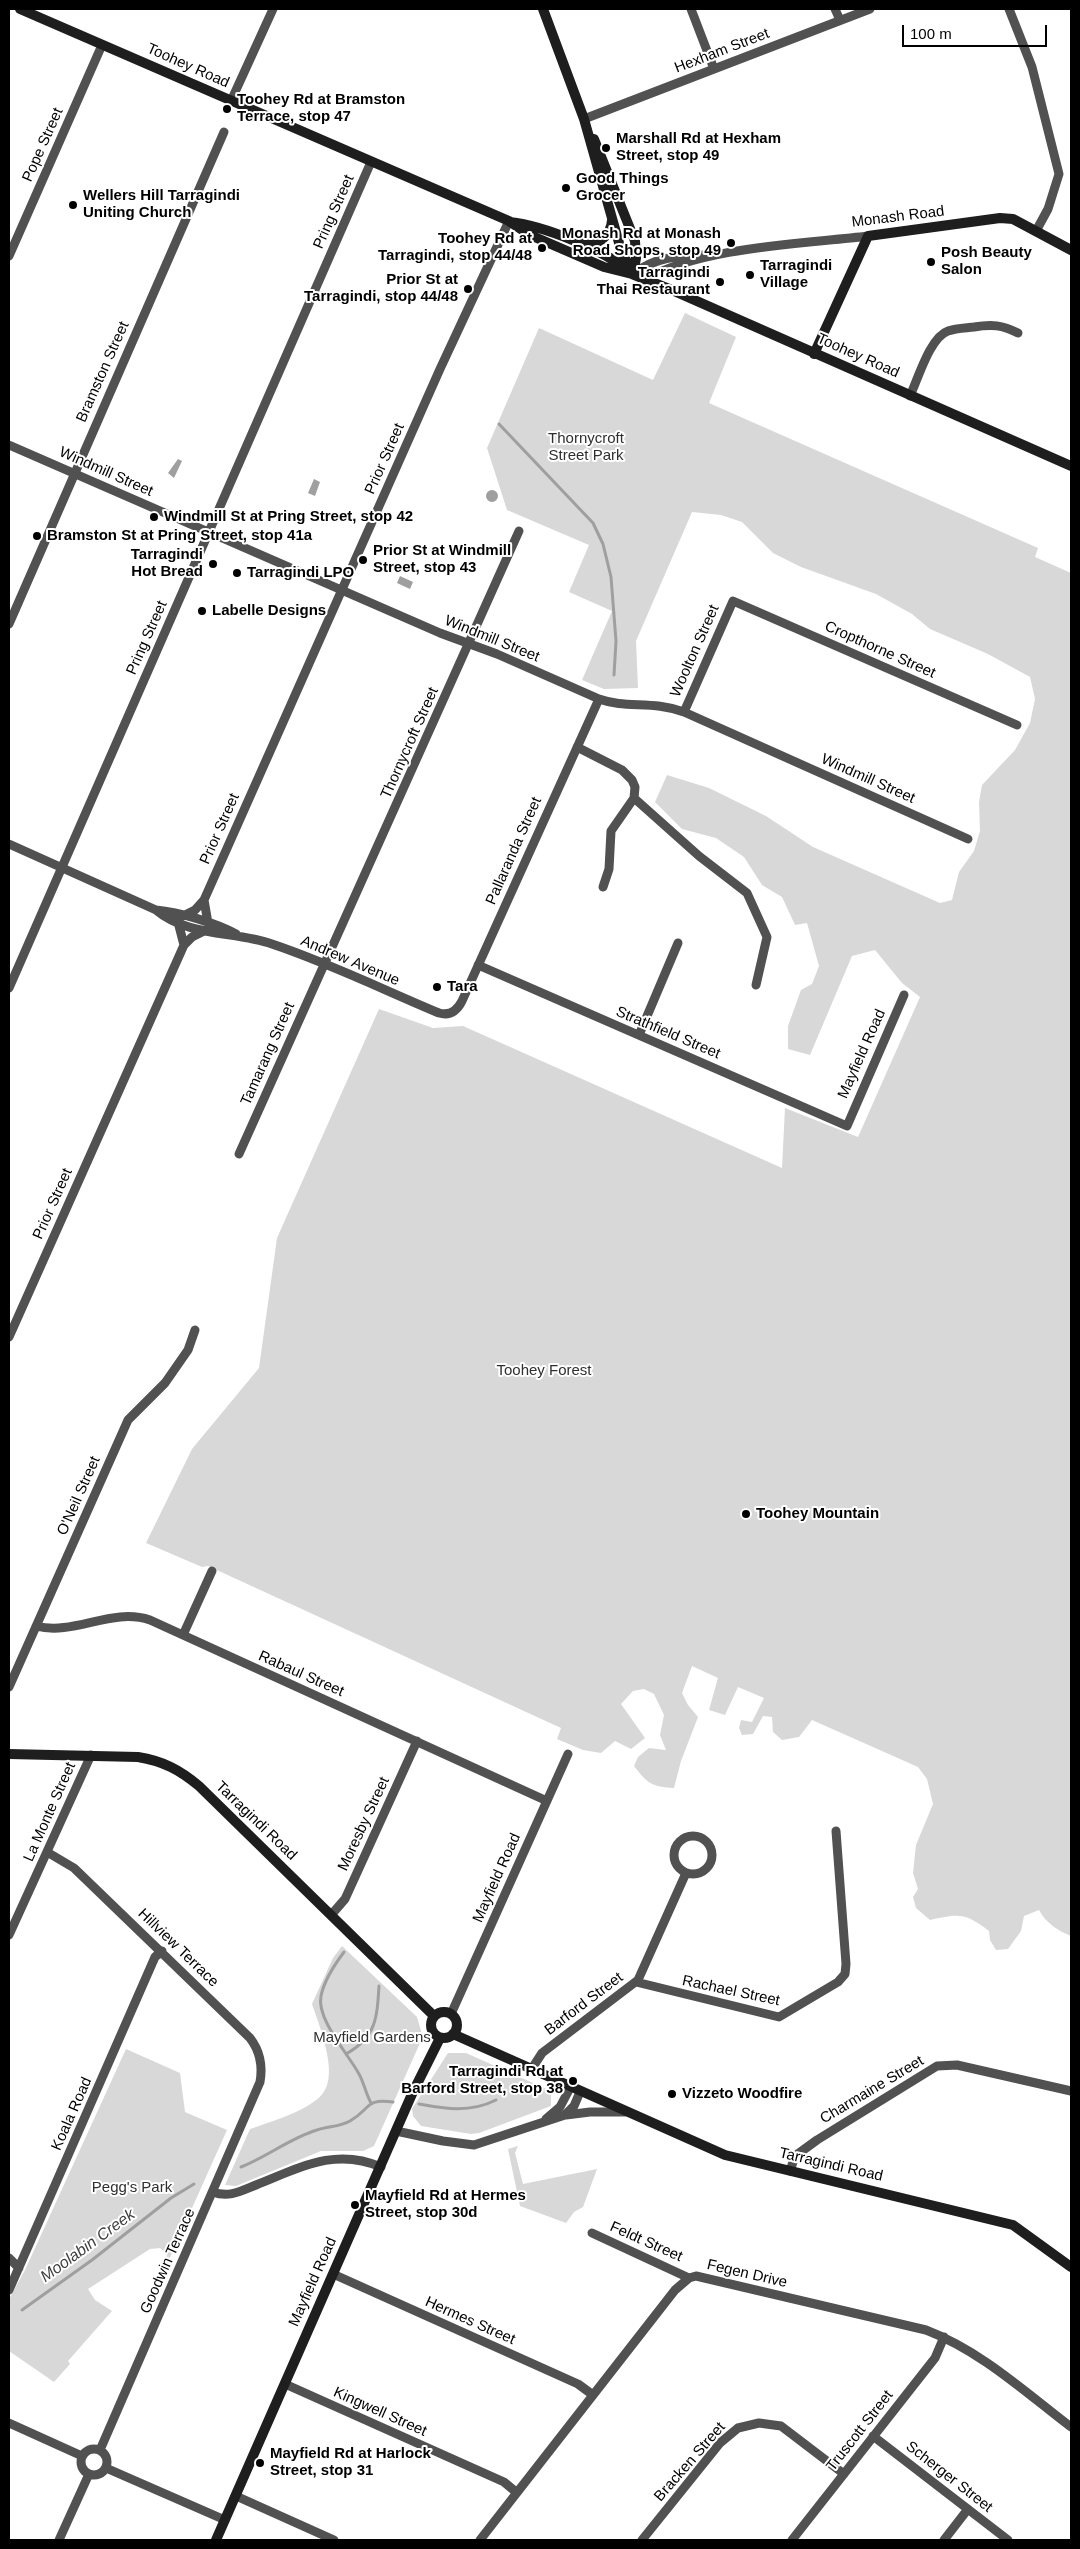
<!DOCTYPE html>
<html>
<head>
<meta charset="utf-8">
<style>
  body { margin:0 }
  #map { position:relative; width:1080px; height:2549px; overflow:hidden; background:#fff; font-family:Arial,sans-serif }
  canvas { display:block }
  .frame { position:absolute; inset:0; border:10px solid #000; pointer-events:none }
  .scale { position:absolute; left:902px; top:25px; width:145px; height:22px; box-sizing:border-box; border:2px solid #000; border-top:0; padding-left:6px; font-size:15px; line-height:18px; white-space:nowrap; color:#000; -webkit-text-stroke:4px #fff; paint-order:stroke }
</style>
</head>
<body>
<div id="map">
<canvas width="1080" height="2549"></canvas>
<div class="frame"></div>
<div class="scale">100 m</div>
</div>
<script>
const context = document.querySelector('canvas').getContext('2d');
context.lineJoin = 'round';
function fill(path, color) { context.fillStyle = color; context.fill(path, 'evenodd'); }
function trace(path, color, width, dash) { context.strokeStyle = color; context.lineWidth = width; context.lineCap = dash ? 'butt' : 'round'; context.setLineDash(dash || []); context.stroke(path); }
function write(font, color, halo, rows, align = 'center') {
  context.font = font + ' Arial,sans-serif'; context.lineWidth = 4; context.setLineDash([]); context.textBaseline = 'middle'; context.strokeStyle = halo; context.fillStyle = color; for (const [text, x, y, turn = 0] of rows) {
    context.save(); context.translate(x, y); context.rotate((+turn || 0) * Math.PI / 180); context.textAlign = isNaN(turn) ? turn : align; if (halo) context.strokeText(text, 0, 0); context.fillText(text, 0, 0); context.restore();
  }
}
const green = new Path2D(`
  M 685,313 L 736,337 L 709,403 L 1038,548 L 1035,557 L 1071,573 L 1071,1936 C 1057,1930 1047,1924 1039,1910 L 1024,1916 L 1021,1931 L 1008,1949 L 996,1950 L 990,1940 L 989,1931 C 964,1912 959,1914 930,1920 L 916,1908 L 913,1897 L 918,1889 L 913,1873 L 916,1845 L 933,1804 L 927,1779 L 918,1767 L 812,1720 L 799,1737 L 782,1740 L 773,1732 L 772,1717 L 763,1716 L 753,1734 L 742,1735 L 739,1728 L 741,1720 L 752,1722 L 764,1698 L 738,1687 L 725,1715 L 709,1710 L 718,1678 L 692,1666 L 682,1693 L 688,1705 L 698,1717 L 681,1761 L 674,1788 C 652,1787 647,1783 634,1766 L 638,1757 L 649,1748 L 666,1750 L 660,1735 L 664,1715 L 654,1694 L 644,1689 L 633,1691 L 621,1704 L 645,1738 L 631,1749 L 615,1741 L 601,1753 L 583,1750 L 557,1739 L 561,1728 L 208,1566 L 202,1567 L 146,1543 L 192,1449 L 259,1368 L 277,1238 L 379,1009 L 433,1028 L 463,1026 L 782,1168 L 785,1108 L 858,1137 L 920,997 L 902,983 L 875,950 L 852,956 L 810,1055 L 788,1049 L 788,1026 L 801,990 L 812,984 L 819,966 L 807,923 L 795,925 L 782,897 L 762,885 L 744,857 L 716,838 L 682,829 L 655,802 L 667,775 L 709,788 L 766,816 L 813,847 L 940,903 L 952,900 L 959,872 L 974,851 L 980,831 L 979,802 L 982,785 L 1015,750 L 1030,723 L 1035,699 L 1030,677 L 988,654 L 930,629 L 912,614 L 876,594 L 801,567 L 773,553 L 742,522 L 721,515 L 692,512 L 636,641 L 638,688 L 604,689 L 582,680 L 612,611 L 569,592 L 589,545 L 507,510 L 487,448 L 539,328 L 653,380 Z
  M 342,1946 L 417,2017 L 422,2034 L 420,2043 L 374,2146 L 363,2151 L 321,2151 L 236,2186 L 225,2185 L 250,2129 C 270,2122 311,2110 323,2093 C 339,2073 319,2025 312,2004 L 333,1958 Z
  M 126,2049 L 180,2073 L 185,2112 L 227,2130 L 167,2264 L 167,2254 L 160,2248 L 150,2249 L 88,2289 L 95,2300 L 112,2311 L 68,2361 L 70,2364 L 54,2382 L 9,2351 L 9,2299 L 25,2270 Z
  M 448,2053 L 466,2053 L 551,2091 L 551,2106 L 479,2133 L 471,2134 L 421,2126 L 413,2116 L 412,2109 Z
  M 518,2146 L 515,2153 L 523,2184 L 597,2169 L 583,2207 L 574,2212 L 566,2223 L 520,2206 L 508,2149 Z`);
const water = new Path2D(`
  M 178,459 L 182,461 L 174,478 L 168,473 Z
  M 314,479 L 320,482 L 315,496 L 308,493 Z
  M486 496a6 6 0 1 1 12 0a6 6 0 1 1-12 0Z
  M 400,576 L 413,582 L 410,589 L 397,583 Z`);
const stream = new Path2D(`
  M 499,424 L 593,523 L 603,544 L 611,577 L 616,641 L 614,675
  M 344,1952 C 335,1964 324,1981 321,1996 C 316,2019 349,2055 359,2074 C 364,2083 366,2094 371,2103
  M 346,2054 C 376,2037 377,2019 379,1986
  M 419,2104 C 446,2109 470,2113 496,2100
  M 241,2167 C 267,2157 290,2138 317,2130 C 328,2126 340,2127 350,2121 C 371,2109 365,2098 393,2102
  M 22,2310 L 92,2260 L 171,2198 L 194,2184`);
const street = new Path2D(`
  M 691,9 L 714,69
  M 835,9 L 840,20
  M 1009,9 L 1032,67 L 1059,174 L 1048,209 L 1036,231
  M 231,101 L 273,9
  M 584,119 L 870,9
  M 9,256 L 102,45
  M 633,274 C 655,257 677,256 704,255
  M 646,279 C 701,247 802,244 868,236
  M 910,396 C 918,379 930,337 948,331 C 956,328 966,328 974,327 C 992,324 1002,325 1018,333
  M 9,445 L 440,633 L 497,654 L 599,699 C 627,709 652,700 684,712 L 968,839
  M 9,624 L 224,132
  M 684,712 L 733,601 L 1017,725
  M 577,747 L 622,770 L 632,780 L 635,787 L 634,798 L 611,831 L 609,869 L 603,887
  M 634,798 L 699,856 L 747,893 L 767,937 L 756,985
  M 9,844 L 156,910 C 188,937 235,931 272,944 C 329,963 384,990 439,1013 C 450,1016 457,1011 462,1001 L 599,699
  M 204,900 L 208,923
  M 156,910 C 179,912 216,923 236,934
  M 183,916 L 195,910 L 204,900 L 440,369 L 509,221
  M 178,922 L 184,945
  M 478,965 L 847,1126 L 904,995
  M 9,988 L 371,162
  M 639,1035 L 678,943
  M 239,1154 L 519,531
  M 9,1337 L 184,945 L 192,937 L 204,931
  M 36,1626 C 75,1636 111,1607 150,1620 L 547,1801
  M 183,1635 L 212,1571
  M 9,1687 L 128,1420 L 165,1383 L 188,1350 L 195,1330
  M674 1855a19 19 0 1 1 38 0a19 19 0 1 1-38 0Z
  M 47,1852 L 74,1868 L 250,2038 C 260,2051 263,2065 260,2082 L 100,2450
  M 332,1914 L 345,1899 L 417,1741
  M 9,1935 L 91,1755
  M 636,1982 L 779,2017 L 838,1982 L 845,1974 L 846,1964 L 836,1831
  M 451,2014 L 568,1754
  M 531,2070 L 542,2053 L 638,1980 L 686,1873
  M 566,2115 L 590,2112 L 625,2112
  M 546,2119 L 560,2107 L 570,2088
  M 396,2131 L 443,2141 L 474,2145 L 565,2115 L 574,2106 L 580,2092
  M 790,2171 L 795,2156 L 817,2140 L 937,2066 L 957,2065 L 1071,2091
  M 213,2192 C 229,2198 241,2191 256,2185 C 299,2168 335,2147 381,2167
  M 592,2233 L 689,2278
  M 9,2258 L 19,2268
  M 333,2274 L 578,2384 L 593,2395
  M 9,2290 L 155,1957 L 162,1951
  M 285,2384 L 504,2482 L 516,2492
  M 9,2423 L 82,2456
  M 873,2436 L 1008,2540
  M81 2462a13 13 0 1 1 26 0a13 13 0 1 1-26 0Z
  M 106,2468 L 225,2520
  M 236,2496 L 334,2540
  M 59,2540 L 89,2474
  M 480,2540 L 675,2290 L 689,2278 L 696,2276 L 926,2330 C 981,2351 1025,2392 1071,2427
  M 642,2540 L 720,2443 L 738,2428 L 759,2423 L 781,2426 L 844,2474
  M 792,2540 L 935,2358 L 944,2337
  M 944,2540 L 968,2509`);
const secondary = new Path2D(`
  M 20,9 L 509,221 L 530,235 L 604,267 L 632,274 L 674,291 L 1071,466
  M 543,9 L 584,119 L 621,250 L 633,274
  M 594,139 L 635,241 L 636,258 L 633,274
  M 510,222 C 544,226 602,249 629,271
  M 581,244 C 597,246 611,237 612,220
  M 814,354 L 868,236 L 1000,218 L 1013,219 L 1071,250
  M 9,1754 L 138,1757 C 163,1761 180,1770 199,1786 L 434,2016
  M431 2025a13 13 0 1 1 26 0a13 13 0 1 1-26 0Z
  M 453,2034 L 725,2155 L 1013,2225 L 1071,2267
  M 216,2540 L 412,2094 L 440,2038`);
const markers = [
  [227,109,5,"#000"],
  [606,148,5,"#000"],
  [566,188,5,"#000"],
  [73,205,5,"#000"],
  [731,243,5,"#000"],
  [542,248,5,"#000"],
  [931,262,5,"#000"],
  [750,275,5,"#000"],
  [720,282,5,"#000"],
  [468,289,5,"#000"],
  [154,517,5,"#000"],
  [37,536,5,"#000"],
  [363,560,5,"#000"],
  [213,564,5,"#000"],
  [237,573,5,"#000"],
  [202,611,5,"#000"],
  [437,987,5,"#000"],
  [746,1514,5,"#000"],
  [573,2081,5,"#000"],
  [672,2094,5,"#000"],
  [355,2205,5,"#000"],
  [260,2463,5,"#000"]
];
const streetNames = [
  ["Hexham Street",722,51,-21],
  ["Toohey Road",188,66,24],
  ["Pope Street",43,145,-66],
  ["Pring Street",334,212,-66],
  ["Monash Road",898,217,-7],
  ["Toohey Road",858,356,24],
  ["Bramston Street",103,372,-66],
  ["Prior Street",385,459,-66],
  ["Windmill Street",106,472,24],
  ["Pring Street",147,638,-66],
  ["Windmill Street",492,639,22],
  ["Cropthorne Street",880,650,24],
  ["Woolton Street",695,651,-66],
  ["Thornycroft Street",410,743,-66],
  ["Windmill Street",868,779,24],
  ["Prior Street",220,829,-66],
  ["Pallaranda Street",514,851,-66],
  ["Andrew Avenue",350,961,23],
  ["Strathfield Street",668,1033,23],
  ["Tamarang Street",268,1054,-66],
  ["Mayfield Road",862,1054,-66],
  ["Prior Street",53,1204,-66],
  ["O'Neil Street",79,1496,-66],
  ["Rabaul Street",301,1674,24],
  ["La Monte Street",50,1812,-66],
  ["Tarragindi Road",256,1821,44],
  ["Moresby Street",364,1824,-65],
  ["Mayfield Road",497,1878,-66],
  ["Hillview Terrace",178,1948,44],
  ["Rachael Street",731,1991,12],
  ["Barford Street",584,2004,-37],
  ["Charmaine Street",872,2090,-31],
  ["Koala Road",72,2114,-66],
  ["Tarragindi Road",831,2165,13],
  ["Feldt Street",646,2242,24],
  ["Goodwin Terrace",168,2261,-66],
  ["Fegen Drive",747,2274,13],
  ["Mayfield Road",313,2282,-66],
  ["Hermes Street",470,2321,24],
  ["Kingwell Street",380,2412,24],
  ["Truscott Street",860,2431,-52],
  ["Bracken Street",690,2462,-49],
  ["Scherger Street",949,2477,38]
];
const poiNames = [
  ["Toohey Rd at Bramston",237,100],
  ["Terrace, stop 47",237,117],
  ["Marshall Rd at Hexham",616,139],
  ["Street, stop 49",616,156],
  ["Good Things",576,179],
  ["Grocer",576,196],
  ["Wellers Hill Tarragindi",83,196],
  ["Uniting Church",83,213],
  ["Monash Rd at Monash",721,234,"right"],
  ["Road Shops, stop 49",721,251,"right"],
  ["Toohey Rd at",532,239,"right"],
  ["Tarragindi, stop 44/48",532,256,"right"],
  ["Posh Beauty",941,253],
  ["Salon",941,270],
  ["Tarragindi",760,266],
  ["Village",760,283],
  ["Tarragindi",710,273,"right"],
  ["Thai Restaurant",710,290,"right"],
  ["Prior St at",458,280,"right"],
  ["Tarragindi, stop 44/48",458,297,"right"],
  ["Windmill St at Pring Street, stop 42",164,517],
  ["Bramston St at Pring Street, stop 41a",47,536],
  ["Prior St at Windmill",373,551],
  ["Street, stop 43",373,568],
  ["Tarragindi",203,555,"right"],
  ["Hot Bread",203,572,"right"],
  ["Tarragindi LPO",247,573],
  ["Labelle Designs",212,611],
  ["Tara",447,987],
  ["Toohey Mountain",756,1514],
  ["Tarragindi Rd at",563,2072,"right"],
  ["Barford Street, stop 38",563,2089,"right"],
  ["Vizzeto Woodfire",682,2094],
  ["Mayfield Rd at Hermes",365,2196],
  ["Street, stop 30d",365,2213],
  ["Mayfield Rd at Harlock",270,2454],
  ["Street, stop 31",270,2471]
];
const parkNames = [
  ["Thornycroft",586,439],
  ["Street Park",586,456],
  ["Toohey Forest",544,1371],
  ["Mayfield Gardens",372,2038],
  ["Pegg's Park",132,2188]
];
const waterNames = [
  ["Moolabin Creek",88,2246,-36]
];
fill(green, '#d8d8d8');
fill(water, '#9f9f9f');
trace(stream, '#9f9f9f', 3);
trace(street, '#515151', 9);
trace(secondary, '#1e1e1e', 10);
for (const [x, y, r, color] of markers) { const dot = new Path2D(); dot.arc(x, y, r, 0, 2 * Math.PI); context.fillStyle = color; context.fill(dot); trace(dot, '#fff', 2); }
write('15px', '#000', '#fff', streetNames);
write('bold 15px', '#000', '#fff', poiNames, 'left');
write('15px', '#2f2f2f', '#fff', parkNames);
write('italic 16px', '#404040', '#fff', waterNames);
</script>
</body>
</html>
